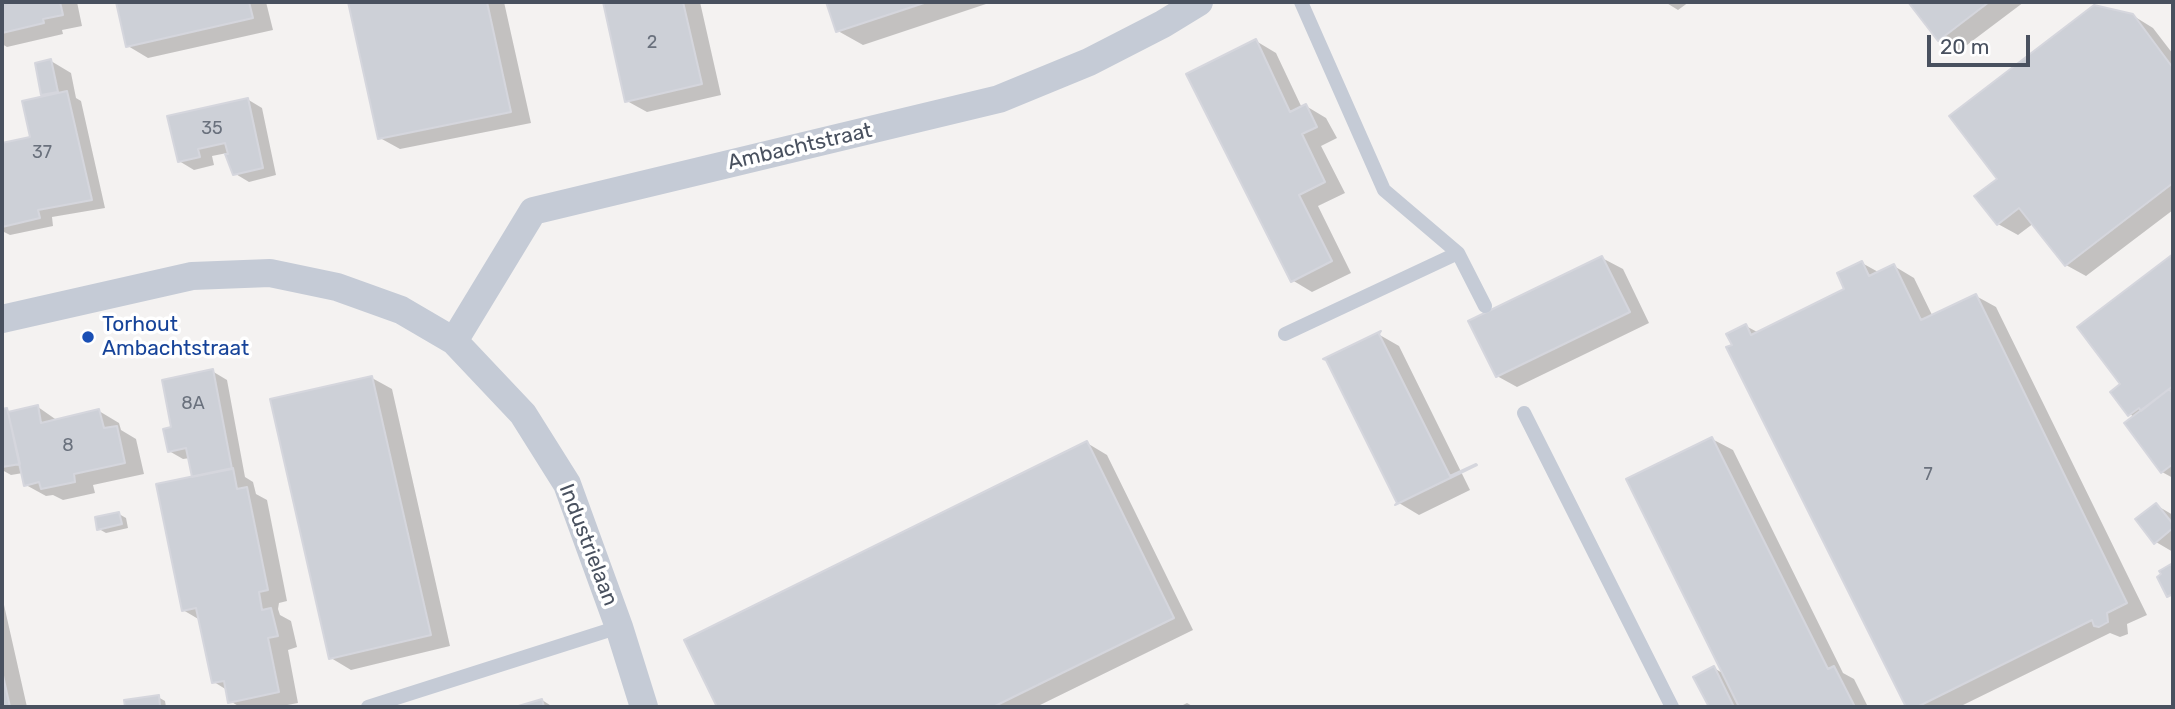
<!DOCTYPE html>
<html>
<head>
<meta charset="utf-8">
<style>
  body { margin:0 }
  #map { position:relative; width:2175px; height:709px; overflow:hidden; background:#f4f2f1; font-family:Rubik,sans-serif }
  canvas { display:block }
  .frame { position:absolute; inset:0; border:4px solid #49515f; pointer-events:none }
  .scale { position:absolute; left:1927px; top:35px; width:103px; height:32px; box-sizing:border-box; border:4px solid #49515f; border-top:0; padding-left:9px; font-size:21px; line-height:24px; white-space:nowrap; color:#49515f; -webkit-text-stroke:5px #fff; paint-order:stroke }
</style>
</head>
<body>
<div id="map">
<canvas width="2175" height="709"></canvas>
<div class="frame"></div>
<div class="scale">20 m</div>
</div>
<script>
const context = document.querySelector('canvas').getContext('2d');
context.lineJoin = 'round';
function fill(path, color) { context.fillStyle = color; context.fill(path, 'evenodd'); }
function trace(path, color, width, dash) { context.strokeStyle = color; context.lineWidth = width; context.lineCap = dash ? 'butt' : 'round'; context.setLineDash(dash || []); context.stroke(path); }
function write(font, color, halo, rows, align = 'center') {
  context.font = font + ' Rubik,sans-serif'; context.lineWidth = 7; context.setLineDash([]); context.textBaseline = 'middle'; context.strokeStyle = halo; context.fillStyle = color; for (const [text, x, y, turn = 0] of rows) {
    context.save(); context.translate(x, y); context.rotate((+turn || 0) * Math.PI / 180); context.textAlign = isNaN(turn) ? turn : align; if (halo) context.strokeText(text, 0, 0); context.fillText(text, 0, 0); context.restore();
  }
}
const shadow = new Path2D(`
  M 2,2 L 77,2 L 82,26 L 62,30 L 63,34 L 7,47 L 2,44 Z
  M 118,2 L 266,2 L 273,30 L 148,58 L 128,46 Z
  M 350,2 L 504,2 L 531,123 L 400,149 L 380,138 Z
  M 604,2 L 700,2 L 721,95 L 647,112 L 627,101 Z
  M 828,2 L 992,2 L 863,45 L 838,31 Z
  M 1665,2 L 1689,2 L 1678,10 Z
  M 1910,2 L 2024,2 L 1959,51 L 1939,40 Z
  M 2132,15 L 2153,28 L 2173,54 L 2173,210 L 2086,276 L 2066,265 L 2034,223 L 2018,235 L 1998,224 L 1999,179 Z
  M 1256,41 L 1276,53 L 1302,108 L 1306,106 L 1326,118 L 1337,138 L 1321,146 L 1345,193 L 1318,206 L 1351,273 L 1312,292 L 1292,280 Z
  M 51,61 L 71,73 L 76,98 L 81,101 L 105,208 L 52,217 L 53,226 L 10,235 L 2,231 L 2,167 L 4,166 L 2,145 L 32,138 L 48,97 L 43,94 Z
  M 247,99 L 262,108 L 276,175 L 249,182 L 234,173 L 227,153 L 212,156 L 214,165 L 194,170 L 179,161 Z
  M 2173,256 L 2173,478 L 2162,472 L 2134,418 L 2112,392 L 2123,384 L 2079,328 Z
  M 1602,258 L 1623,269 L 1649,323 L 1517,387 L 1497,376 Z
  M 1862,263 L 1880,273 L 1894,266 L 1914,278 L 1933,317 L 1976,296 L 1996,307 L 2147,615 L 2127,624 L 2128,634 L 2120,637 L 2110,633 L 1959,707 L 1908,707 L 1729,348 L 1734,345 L 1746,326 L 1759,333 L 1847,290 Z
  M 1378,334 L 1399,346 L 1470,490 L 1419,515 L 1399,503 Z
  M 212,371 L 227,380 L 245,477 L 253,482 L 256,494 L 267,500 L 287,601 L 279,603 L 278,609 L 280,615 L 291,621 L 297,647 L 288,650 L 298,703 L 277,707 L 240,707 L 230,701 L 227,690 L 214,682 L 200,620 L 183,610 L 194,478 L 190,458 L 183,459 L 169,451 L 173,428 Z
  M 372,378 L 392,389 L 450,646 L 351,670 L 331,658 Z
  M 38,407 L 58,421 L 99,411 L 119,423 L 121,430 L 136,439 L 144,474 L 93,485 L 95,493 L 63,500 L 53,495 L 46,496 L 26,485 L 23,473 L 11,475 L 2,470 L 2,411 L 7,410 L 11,413 Z
  M 1712,439 L 1733,450 L 1843,673 L 1854,679 L 1868,707 L 1711,707 L 1696,677 L 1714,668 L 1724,674 Z
  M 1087,443 L 1107,455 L 1193,630 L 1036,707 L 719,707 L 686,641 Z
  M 2156,505 L 2173,515 L 2173,552 L 2156,542 Z
  M 119,514 L 126,518 L 128,528 L 106,533 L 99,529 Z
  M 2,596 L 27,707 L 2,707 Z
  M 158,697 L 165,701 L 166,707 L 127,707 L 126,702 Z
  M 542,700 L 553,707 L 520,707 Z
  M 1187,703 L 1194,707 L 1179,707 Z`);
const building = new Path2D(`
  M 2,2 L 60,2 L 63,15 L 43,19 L 44,23 L 2,33 Z
  M 116,2 L 249,2 L 253,18 L 126,47 Z
  M 348,2 L 487,2 L 511,112 L 378,139 Z
  M 603,2 L 683,2 L 702,84 L 625,102 Z
  M 826,2 L 927,2 L 836,32 Z
  M 1908,2 L 1989,2 L 1938,41 Z
  M 2094,5 L 2133,14 L 2173,68 L 2173,183 L 2065,266 L 2019,208 L 1997,225 L 1974,196 L 1997,179 L 1949,116 Z
  M 1256,39 L 1290,112 L 1306,104 L 1317,127 L 1302,134 L 1325,182 L 1299,195 L 1332,261 L 1291,282 L 1186,74 Z
  M 51,59 L 58,92 L 41,95 L 35,63 Z
  M 67,91 L 92,200 L 38,210 L 40,218 L 2,227 L 2,143 L 30,137 L 22,101 Z
  M 248,98 L 263,168 L 233,175 L 225,154 L 228,154 L 225,143 L 198,149 L 200,157 L 178,162 L 167,116 Z
  M 2173,254 L 2173,386 L 2141,411 L 2139,408 L 2128,416 L 2110,392 L 2120,384 L 2077,327 Z
  M 1602,256 L 1630,312 L 1496,377 L 1468,321 Z
  M 1862,261 L 1869,276 L 1894,264 L 1921,320 L 1976,294 L 2127,603 L 2107,613 L 2108,622 L 2099,627 L 2094,626 L 2092,620 L 1917,707 L 1906,707 L 1726,347 L 1732,345 L 1726,334 L 1746,324 L 1751,335 L 1844,289 L 1837,273 Z
  M 1381,331 L 1379,334 L 1450,476 L 1476,464 L 1477,465 L 1395,505 L 1397,503 L 1326,360 L 1323,359 Z
  M 213,369 L 232,469 L 192,477 L 186,448 L 168,452 L 163,429 L 171,427 L 162,380 Z
  M 372,376 L 431,635 L 329,659 L 270,399 Z
  M 2169,389 L 2173,394 L 2173,464 L 2161,473 L 2124,423 Z
  M 38,405 L 41,423 L 99,409 L 104,428 L 117,426 L 125,463 L 74,474 L 75,482 L 41,489 L 39,482 L 24,486 L 8,412 Z
  M 7,408 L 20,464 L 2,467 L 2,409 Z
  M 1712,437 L 1828,669 L 1834,666 L 1855,707 L 1739,707 L 1626,479 Z
  M 1087,441 L 1174,618 L 993,707 L 717,707 L 684,640 Z
  M 233,468 L 237,489 L 247,487 L 268,590 L 259,592 L 262,610 L 271,608 L 278,636 L 268,638 L 279,692 L 228,703 L 224,681 L 212,683 L 196,608 L 182,611 L 156,484 Z
  M 2156,503 L 2173,524 L 2173,528 L 2154,544 L 2135,519 Z
  M 119,512 L 122,524 L 97,530 L 95,517 Z
  M 2171,564 L 2173,567 L 2173,594 L 2167,597 L 2157,577 L 2161,574 L 2159,571 Z
  M 1714,666 L 1734,707 L 1709,707 L 1693,677 Z
  M 2,671 L 10,707 L 2,707 Z
  M 159,695 L 160,707 L 125,707 L 124,700 Z
  M 542,699 L 544,707 L 515,707 Z`);
const lane = new Path2D(`
  M 1301,2 L 1384,190 L 1458,253 L 1485,306
  M 1285,334 L 1458,253
  M 1524,413 L 1672,707
  M 368,707 L 619,627`);
const street = new Path2D(`
  M 2,319 L 192,276 L 270,273 L 337,287 L 401,310 L 454,341 L 523,414 L 567,484 L 619,627 L 644,707
  M 454,341 L 533,211 L 999,99 L 1089,62 L 1163,24 L 1199,2`);
const markers = [
  [88,337,7,"#1a4fb4"]
];
const numberNames = [
  ["2",652,43],
  ["35",212,129],
  ["37",42,153],
  ["8A",193,404],
  ["8",68,446],
  ["7",1928,475]
];
const streetNames = [
  ["Ambachtstraat",800,147,-13],
  ["Industrielaan",588,545,69]
];
const transitNames = [
  ["Torhout",102,325],
  ["Ambachtstraat",102,349]
];
fill(shadow, '#0003');
fill(building, '#cdd0d7');
trace(building, '#d5d6dd', 2);
trace(lane, '#c5cbd6', 14);
trace(street, '#c5cbd6', 28);
for (const [x, y, r, color] of markers) { const dot = new Path2D(); dot.arc(x, y, r, 0, 2 * Math.PI); context.fillStyle = color; context.fill(dot); trace(dot, '#fff', 2.5); }
write('18px', '#6a717d', null, numberNames);
write('21px', '#49515f', '#fff', streetNames);
write('21px', '#164399', '#fff', transitNames, 'left');
</script>
</body>
</html>
